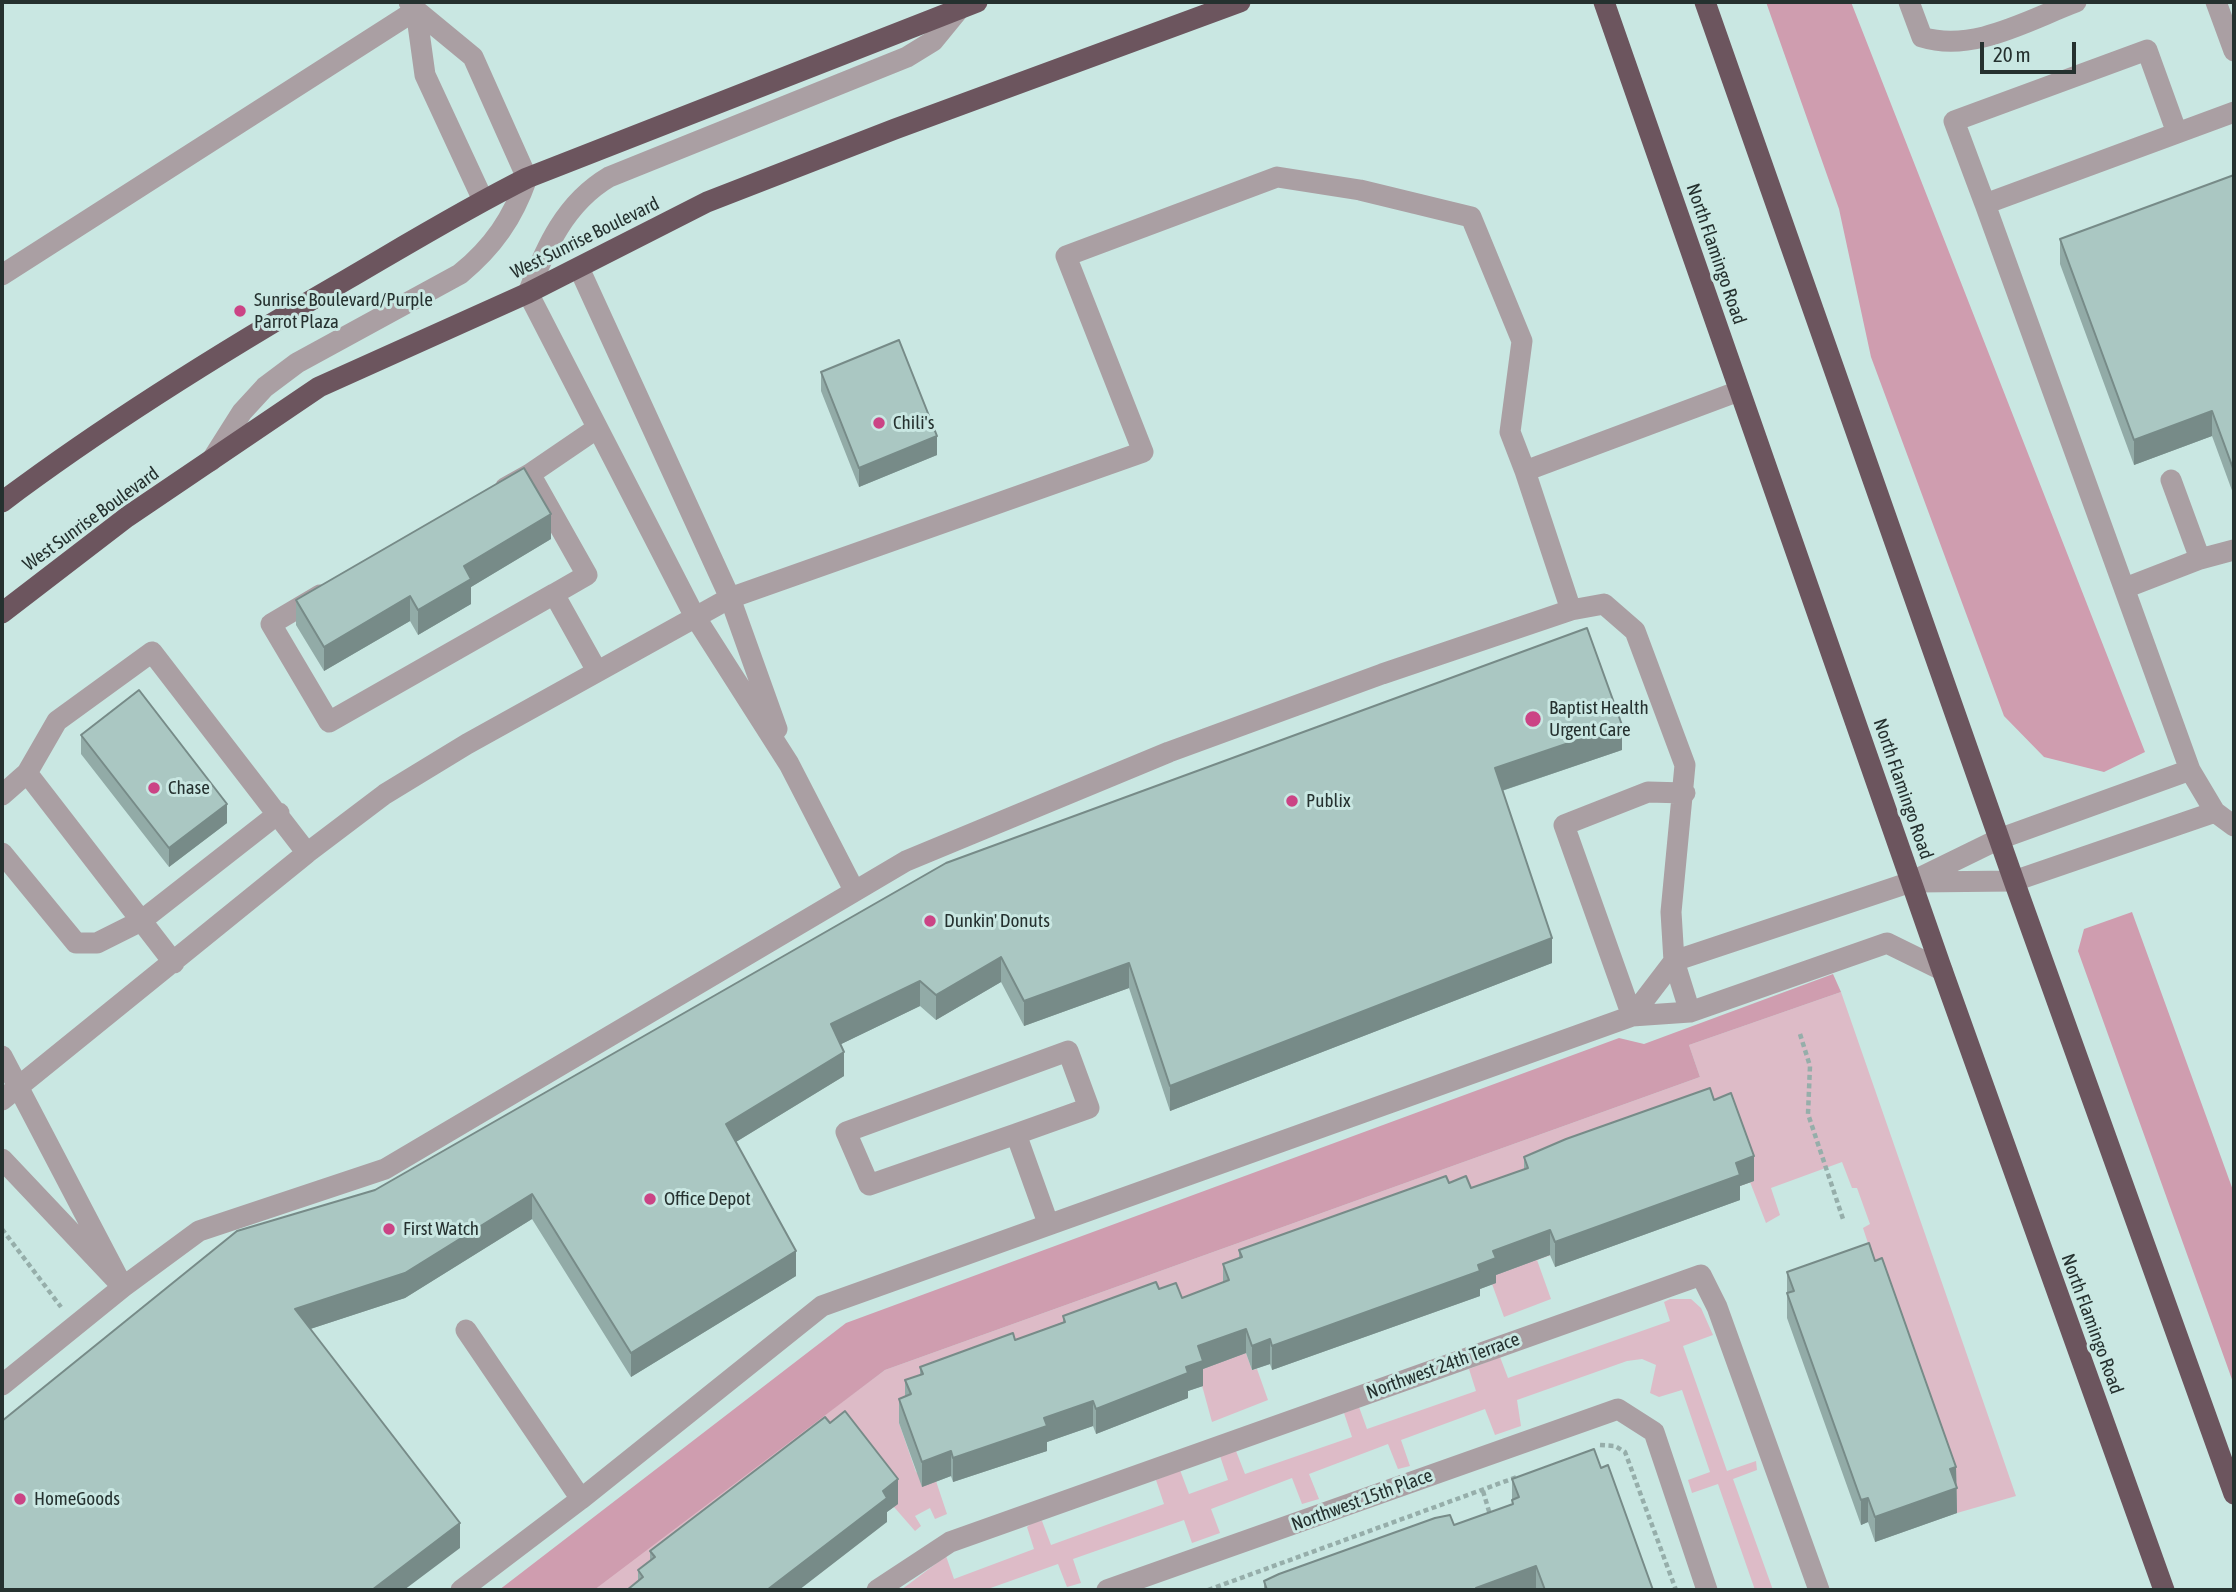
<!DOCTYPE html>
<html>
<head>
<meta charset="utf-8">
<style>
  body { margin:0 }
  #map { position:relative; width:2236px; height:1592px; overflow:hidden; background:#c9e7e2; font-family:"Asap Condensed",sans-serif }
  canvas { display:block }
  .frame { position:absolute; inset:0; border:4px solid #25312f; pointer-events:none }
  .scale { position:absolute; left:1980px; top:42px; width:96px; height:32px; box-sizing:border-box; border:4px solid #25312f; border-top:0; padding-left:9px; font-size:21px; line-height:24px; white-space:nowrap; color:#25312f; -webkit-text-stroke:5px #c9e7e2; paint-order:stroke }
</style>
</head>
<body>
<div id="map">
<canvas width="2236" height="1592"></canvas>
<div class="frame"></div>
<div class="scale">20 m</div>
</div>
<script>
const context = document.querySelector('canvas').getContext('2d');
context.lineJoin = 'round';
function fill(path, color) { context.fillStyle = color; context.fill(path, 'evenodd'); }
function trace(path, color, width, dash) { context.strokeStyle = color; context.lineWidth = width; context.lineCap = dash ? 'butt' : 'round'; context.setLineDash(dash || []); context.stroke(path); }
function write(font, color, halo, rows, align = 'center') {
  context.font = font + ' "Asap Condensed",sans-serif'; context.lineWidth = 6; context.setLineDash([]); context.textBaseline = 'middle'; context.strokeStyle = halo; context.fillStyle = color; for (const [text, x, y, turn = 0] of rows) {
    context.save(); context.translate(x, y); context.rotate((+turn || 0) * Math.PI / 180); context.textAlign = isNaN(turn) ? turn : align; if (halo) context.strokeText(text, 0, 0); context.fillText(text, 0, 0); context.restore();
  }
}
const green = new Path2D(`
  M 1841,992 L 2016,1496 L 1957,1513 L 1863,1228 L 1870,1224 L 1857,1188 L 1852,1188 L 1842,1162 L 1771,1188 L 1780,1215 L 1766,1223 L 1750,1182 L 1754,1181 L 1532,1262 L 1537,1260 L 1551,1299 L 1504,1317 L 1492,1284 L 1223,1289 L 1252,1370 L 1257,1369 L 1268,1400 L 1212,1422 L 1198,1371 L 1209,1366 L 899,1423 L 916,1472 L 936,1481 L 947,1514 L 935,1519 L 930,1508 L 915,1516 L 921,1526 L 915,1531 L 894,1507 L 644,1590 L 589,1590 L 885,1370 L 1700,1077 L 1689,1045 Z
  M 1670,1299 L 1691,1299 L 1701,1308 L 1713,1335 L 1683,1346 L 1727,1471 L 1756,1461 L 1757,1470 L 1733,1479 L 1773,1590 L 1755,1590 L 1718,1484 L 1692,1493 L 1688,1480 L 1710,1472 L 1682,1390 L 1659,1397 L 1650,1393 L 1656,1365 L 1642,1359 L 1627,1361 L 1517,1400 L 1521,1426 L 1495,1435 L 1485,1409 L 1401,1440 L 1410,1466 L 1398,1469 L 1388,1444 L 1309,1474 L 1319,1499 L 1302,1504 L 1292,1478 L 1211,1509 L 1220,1533 L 1192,1543 L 1184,1520 L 1073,1559 L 1081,1583 L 1067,1587 L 1058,1564 L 985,1590 L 901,1590 L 946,1556 L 954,1579 L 1034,1549 L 1027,1527 L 1033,1522 L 1042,1521 L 1051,1545 L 1164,1504 L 1156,1480 L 1180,1470 L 1189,1494 L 1228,1480 L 1220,1456 L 1236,1451 L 1245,1474 L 1352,1437 L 1344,1413 L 1359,1407 L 1367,1429 L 1476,1391 L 1469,1369 L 1500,1357 L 1508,1378 L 1670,1321 L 1664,1302 Z`);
const forest = new Path2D(`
  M 1766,2 L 1851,2 L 2145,752 L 2104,772 L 2044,757 L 2004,716 L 1871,357 L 1839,209 Z
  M 2132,912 L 2234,1193 L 2234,1385 L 2078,951 L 2084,929 Z
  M 1833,974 L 1841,992 L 1689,1045 L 1700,1077 L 885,1370 L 594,1590 L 499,1590 L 846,1323 L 1619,1038 L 1644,1044 Z`);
const path = new Path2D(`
  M 1800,1034 L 1810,1066 L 1808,1114 L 1843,1219
  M 2,1229 L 61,1307
  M 1600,1445 L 1615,1446 L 1625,1452 L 1676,1590
  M 1483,1491 L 1491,1518
  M 1208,1590 L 1517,1477`);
const minor = new Path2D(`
  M 1909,2 L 1922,37 C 1973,53 2028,20 2076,2
  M 2216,2 L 2234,51
  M 416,10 L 425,75 L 483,200
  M 2234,112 L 1985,204 L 2190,770 L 2215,812 L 2234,826
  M 1985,204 L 1954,121 L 2147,50 L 2177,133
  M 579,268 L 730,598 L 777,729
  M 2,275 L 416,10 L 409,2
  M 211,461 L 242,412 L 265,387 L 297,363 L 460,274 C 493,247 513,218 527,178 L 473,57 L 416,10
  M 530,474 L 596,429
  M 2171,480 L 2200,559
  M 505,488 L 530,474 L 587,575 L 554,594 L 597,671
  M 2125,588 L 2200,559 L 2234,550
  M 320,595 L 271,624 L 329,722 L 554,594
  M 1571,610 L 1604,604 L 1635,631 L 1685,765 L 1671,912 L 1674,961 L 1690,1012
  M 27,773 L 174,963
  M 2,795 L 27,773 L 57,721 L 152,652 L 307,853
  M 2,853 L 76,943 L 97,943 L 141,921 L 279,813
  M 1917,882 L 2014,881 L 2215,812
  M 854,890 L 789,764 L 694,615 L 528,293 C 546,247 565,203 609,177 L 907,57 L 933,41 L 960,8
  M 1632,1016 L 1674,961 L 1911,882 L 1999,839 L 2190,770
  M 1632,1016 L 1564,825 L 1648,792 L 1685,793
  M 2,1056 L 123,1287 L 2,1159
  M 2,1100 L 307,853 L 385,794 L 467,744 L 730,598 L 1143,452 L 1066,256 L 1277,177 L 1360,190 L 1471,217 L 1522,341 L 1510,432 L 1525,471
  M 1016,1134 L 1089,1108 L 1068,1051 L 846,1132 L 869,1185 L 1016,1134 L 1048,1223
  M 466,1330 L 581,1499
  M 2,1385 L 123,1287 L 199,1231 L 385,1169 L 906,861 L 1169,752 L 1382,674 L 1571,610 L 1525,471 L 1739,391
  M 461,1590 L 581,1499 L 822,1306 L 1632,1016 L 1690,1012 L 1887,943 L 1942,970
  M 877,1590 L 950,1542 L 1701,1275 L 1717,1307 L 1819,1590
  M 1107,1590 L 1618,1409 L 1654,1432 L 1707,1590`);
const highway = new Path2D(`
  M 1604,2 L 1942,970 L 2164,1590
  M 1705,2 L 2014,881 L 2234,1494
  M 2,502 C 111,420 228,348 346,280 C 406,245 465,209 527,178 L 977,2
  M 2,613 L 127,517 L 319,387 L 528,293 L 707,202 L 895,129 L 1240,2`);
const wall = new Path2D(`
  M 2234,175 L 2234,496 L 2212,436 L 2134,465 L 2060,264 L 2060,239 Z
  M 821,372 L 937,455 L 859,487 L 821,391 Z
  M 551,539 L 471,587 L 471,604 L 418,635 L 410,621 L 324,671 L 296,625 L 296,600 Z
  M 81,735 L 227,823 L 169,867 L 81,754 Z
  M 1622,750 L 1502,791 L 1552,963 L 1170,1111 L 1129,988 L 1024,1026 L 1001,982 L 936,1020 L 920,1006 L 841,1044 L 844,1076 L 736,1142 L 796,1276 L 631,1377 L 532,1219 L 405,1298 L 310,1329 L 460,1548 L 2,1590 L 375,1190 L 946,863 Z
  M 1714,1100 L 1754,1181 L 1740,1186 L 1740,1200 L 1555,1267 L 1550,1255 L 1496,1275 L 1496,1283 L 1480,1289 L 1480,1296 L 1272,1370 L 1270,1364 L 1252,1370 L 1246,1353 L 1203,1369 L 1203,1386 L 1188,1391 L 1188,1398 L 1096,1434 L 1093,1426 L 1047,1442 L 1047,1451 L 953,1482 L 951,1476 L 922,1487 L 899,1423 L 899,1399 L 905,1396 L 905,1380 L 920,1375 L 920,1367 L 1015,1340 L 1063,1322 L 1063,1316 L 1159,1289 L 1182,1298 L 1223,1283 L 1223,1264 L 1239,1258 L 1239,1250 L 1449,1183 L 1471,1188 L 1524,1169 L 1524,1157 Z
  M 1787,1272 L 1956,1467 L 1957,1513 L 1875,1542 L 1868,1522 L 1861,1525 L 1787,1318 Z
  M 1601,1468 L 1653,1590 L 1264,1590 L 1264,1581 L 1454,1525 L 1512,1504 L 1512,1479 Z
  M 898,1504 L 887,1512 L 887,1522 L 638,1582 L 638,1570 L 650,1561 L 650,1551 Z`);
const shadedWall = new Path2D(`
  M 2212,411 L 2212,436 L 2134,465 L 2134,440 Z
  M 937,436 L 937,455 L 859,487 L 859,468 Z
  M 551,514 L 551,539 L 471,587 L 471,604 L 418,635 L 418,610 L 464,566 Z
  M 410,596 L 410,621 L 324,671 L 324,647 Z
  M 1622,725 L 1622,750 L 1495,793 L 1495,768 Z
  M 227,804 L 227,823 L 169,867 L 169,848 Z
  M 1552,938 L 1552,963 L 1170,1111 L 1170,1086 Z
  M 1001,957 L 1001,982 L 936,1020 L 936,995 Z
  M 1129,963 L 1129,988 L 1024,1026 L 1024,1001 Z
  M 920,981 L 920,1006 L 831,1049 L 831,1024 Z
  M 844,1052 L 844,1076 L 726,1148 L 726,1124 Z
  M 1754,1156 L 1754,1181 L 1740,1186 L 1740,1200 L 1555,1267 L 1555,1242 L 1736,1163 Z
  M 532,1194 L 532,1219 L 405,1298 L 295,1334 L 295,1309 Z
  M 1550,1230 L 1550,1255 L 1496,1275 L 1496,1283 L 1480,1289 L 1480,1296 L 1272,1370 L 1272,1346 L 1478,1265 L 1493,1251 Z
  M 796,1251 L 796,1276 L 631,1377 L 631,1353 Z
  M 1246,1329 L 1246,1353 L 1203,1369 L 1203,1386 L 1188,1391 L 1188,1398 L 1096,1434 L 1096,1409 L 1186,1367 L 1198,1346 Z
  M 1270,1339 L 1270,1364 L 1252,1370 L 1252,1346 Z
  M 1093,1401 L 1093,1426 L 1047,1442 L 1047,1451 L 953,1482 L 953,1458 L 1044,1418 Z
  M 951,1451 L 951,1476 L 922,1487 L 922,1462 Z
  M 1956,1467 L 1957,1513 L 1875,1542 L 1875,1517 L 1950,1469 Z
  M 898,1479 L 898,1504 L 887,1512 L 887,1522 L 799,1590 L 767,1590 Z
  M 1868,1498 L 1868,1522 L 1861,1525 L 1861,1500 Z
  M 460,1523 L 460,1548 L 404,1590 L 372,1590 Z
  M 1536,1566 L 1536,1590 L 1476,1590 L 1476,1588 Z`);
const building = new Path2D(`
  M 2234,175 L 2234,471 L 2212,411 L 2134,440 L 2060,239 Z
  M 899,340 L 937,436 L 859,468 L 821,372 Z
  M 524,468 L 551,514 L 464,566 L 471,579 L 418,610 L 410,596 L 324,647 L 296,600 Z
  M 1587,628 L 1622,725 L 1495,768 L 1552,938 L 1170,1086 L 1129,963 L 1024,1001 L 1001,957 L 936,995 L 920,981 L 831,1024 L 844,1052 L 726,1124 L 796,1251 L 631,1353 L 532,1194 L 405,1273 L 295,1309 L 460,1523 L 372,1590 L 2,1590 L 2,1421 L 237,1231 L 375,1190 L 946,863 Z
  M 139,690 L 227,804 L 169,848 L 81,735 Z
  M 1710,1088 L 1714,1100 L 1731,1093 L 1754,1156 L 1736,1163 L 1740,1175 L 1555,1242 L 1550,1230 L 1493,1251 L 1496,1258 L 1478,1265 L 1480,1271 L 1272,1346 L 1270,1339 L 1252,1346 L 1246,1329 L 1198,1346 L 1203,1361 L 1186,1367 L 1188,1373 L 1096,1409 L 1093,1401 L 1044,1418 L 1047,1426 L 953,1458 L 951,1451 L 922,1462 L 899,1399 L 911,1394 L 905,1380 L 923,1374 L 920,1367 L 1013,1333 L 1015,1340 L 1065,1322 L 1063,1316 L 1156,1282 L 1159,1289 L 1176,1283 L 1182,1298 L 1229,1280 L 1223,1264 L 1242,1257 L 1239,1250 L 1446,1176 L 1449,1183 L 1466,1176 L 1471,1188 L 1528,1168 L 1524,1157 L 1566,1139 Z
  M 1869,1243 L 1875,1261 L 1882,1258 L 1956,1467 L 1950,1469 L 1957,1488 L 1875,1517 L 1868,1498 L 1861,1500 L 1787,1293 L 1794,1291 L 1787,1272 Z
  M 845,1411 L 898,1479 L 883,1491 L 887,1498 L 767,1590 L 627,1590 L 643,1577 L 638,1570 L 655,1557 L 650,1551 L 825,1417 L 830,1423 Z
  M 1594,1449 L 1601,1468 L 1608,1465 L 1653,1590 L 1545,1590 L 1536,1566 L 1476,1588 L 1477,1590 L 1267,1590 L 1264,1581 L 1279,1574 L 1435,1518 L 1450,1515 L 1454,1525 L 1513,1504 L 1512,1500 L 1519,1497 L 1512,1479 Z`);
const markers = [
  [240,311,7,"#cb4485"],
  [879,423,7,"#cb4485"],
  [1533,719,9,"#cb4485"],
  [154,788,7,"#cb4485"],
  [1292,801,7,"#cb4485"],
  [930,921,7,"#cb4485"],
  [650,1199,7,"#cb4485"],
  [389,1229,7,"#cb4485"],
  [20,1499,7,"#cb4485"]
];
const streetNames = [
  ["West Sunrise Boulevard",585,238,-26],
  ["North Flamingo Road",1716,254,71],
  ["West Sunrise Boulevard",91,519,-36],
  ["North Flamingo Road",1903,789,71],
  ["North Flamingo Road",2092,1324,70],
  ["Northwest 24th Terrace",1443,1366,-20],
  ["Northwest 15th Place",1362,1500,-20]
];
const poiNames = [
  ["Sunrise Boulevard/Purple",254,300],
  ["Parrot Plaza",254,322],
  ["Chili's",893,423],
  ["Baptist Health",1549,708],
  ["Urgent Care",1549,730],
  ["Chase",168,788],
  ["Publix",1306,801],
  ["Dunkin' Donuts",944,921],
  ["Office Depot",664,1199],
  ["First Watch",403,1229],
  ["HomeGoods",34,1499]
];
fill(green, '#ddbbc7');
fill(forest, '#cf9daf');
trace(path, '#96aeaa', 4.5, [5, 3.5]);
trace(minor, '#aa9fa3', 21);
trace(highway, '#6c555e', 21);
fill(wall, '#92aba7');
fill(shadedWall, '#778b88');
fill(building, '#aac7c2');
trace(building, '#778b88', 2);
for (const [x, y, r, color] of markers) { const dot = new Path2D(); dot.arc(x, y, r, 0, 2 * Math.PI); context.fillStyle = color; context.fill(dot); trace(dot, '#c9e7e2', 2.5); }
write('19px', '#25312f', '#c9e7e2', streetNames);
write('19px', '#25312f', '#c9e7e2', poiNames, 'left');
</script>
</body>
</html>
